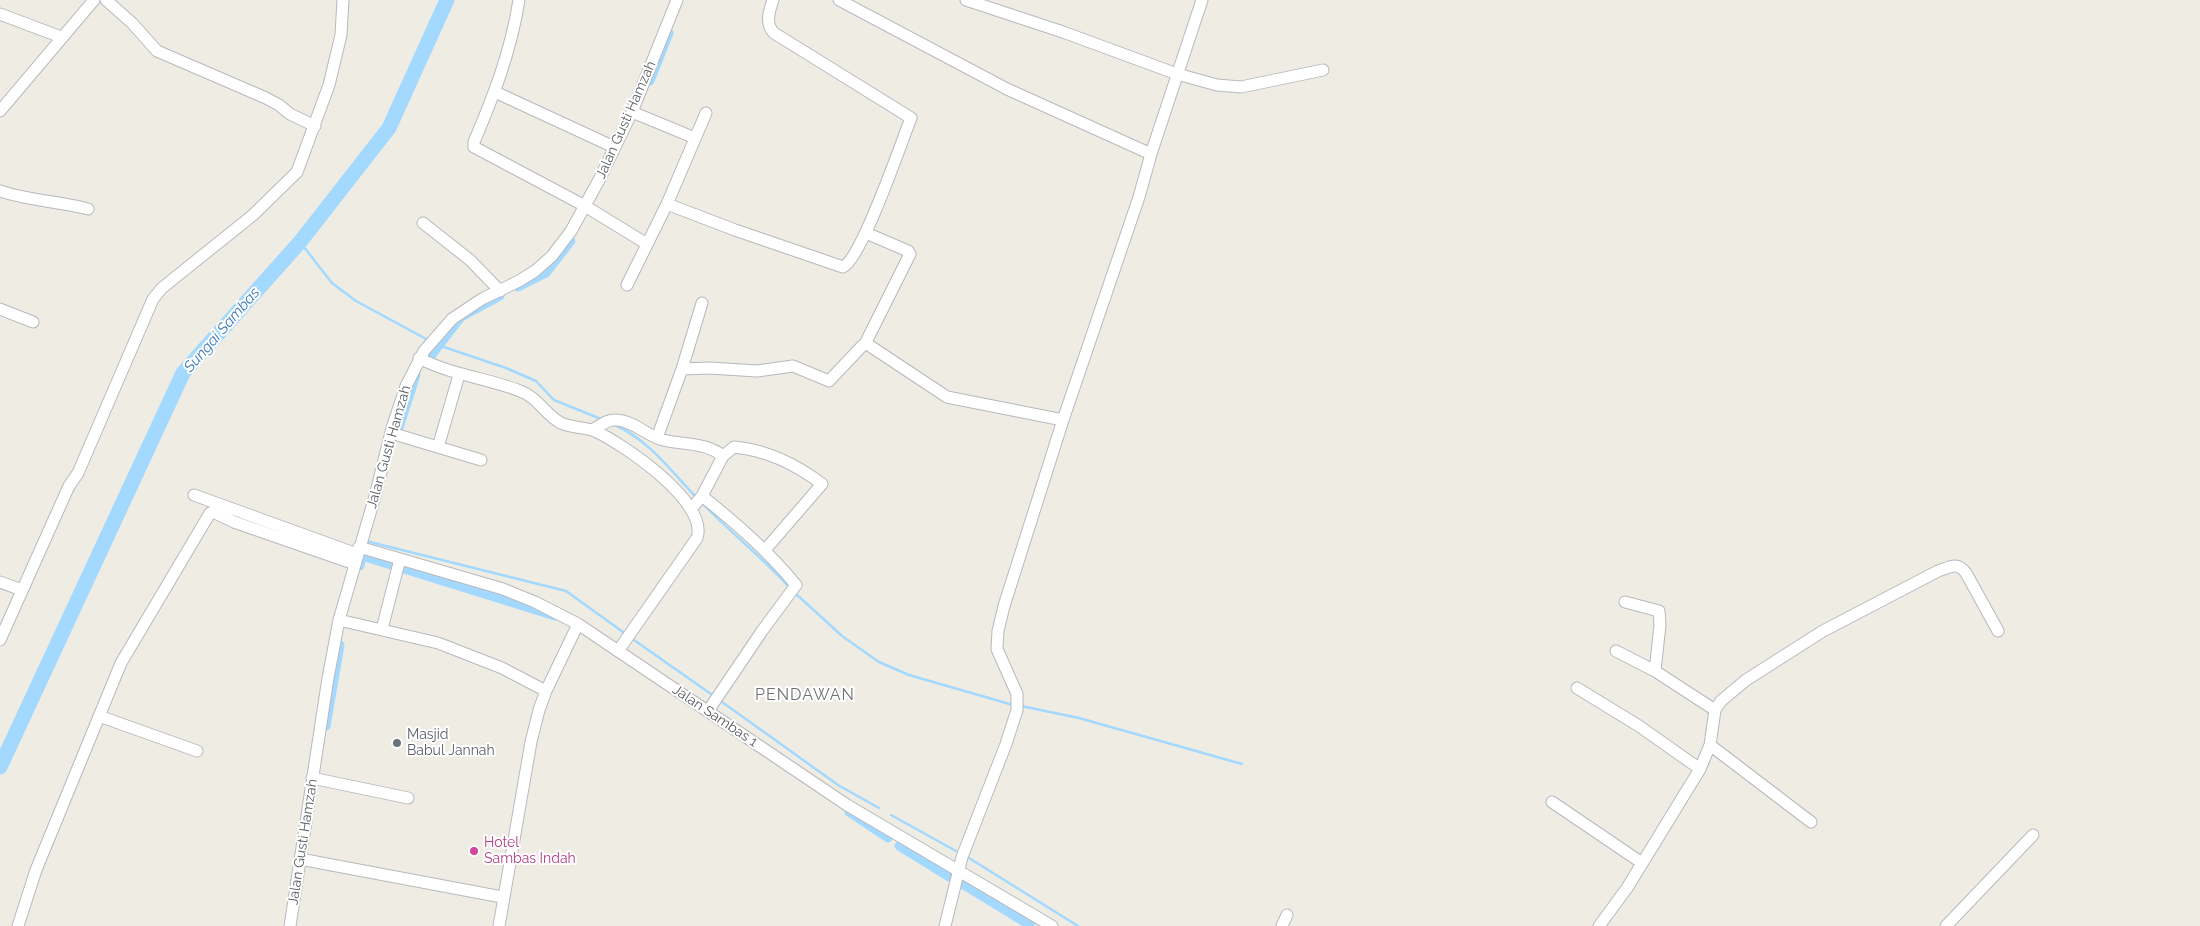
<!DOCTYPE html>
<html>
<head>
<meta charset="utf-8">
<style>
  body { margin:0 }
  canvas { display:block; background:#efece3 }
</style>
</head>
<body>
<canvas width="2200" height="926"></canvas>
<script>
const context = document.querySelector('canvas').getContext('2d');
context.lineJoin = 'round';
function trace(path, color, width, dash) { context.strokeStyle = color; context.lineWidth = width; context.lineCap = dash ? 'butt' : 'round'; context.setLineDash(dash || []); context.stroke(path); }
function write(font, color, halo, rows, align = 'center') {
  context.font = font + ' Raleway,sans-serif'; context.lineWidth = 4; context.setLineDash([]); context.textBaseline = 'middle'; context.strokeStyle = halo; context.fillStyle = color; for (const [text, x, y, turn = 0] of rows) {
    context.save(); context.translate(x, y); context.rotate((+turn || 0) * Math.PI / 180); context.textAlign = isNaN(turn) ? turn : align; if (halo) context.strokeText(text, 0, 0); context.fillText(text, 0, 0); context.restore();
  }
}
const stream = new Path2D(`
  M 300,242 L 332,283 L 356,301 L 428,340
  M 435,344 L 506,368 L 536,381 L 554,400 L 601,419
  M 613,424 C 649,440 670,470 696,497
  M 702,503 C 730,532 762,557 790,588
  M 366,541 L 566,591 L 623,632
  M 795,593 L 842,636 L 879,662 L 909,675 L 1013,705
  M 634,640 L 711,694
  M 722,702 L 838,785 L 879,808
  M 1021,706 L 1079,718 L 1242,764
  M 891,815 L 956,851
  M 969,858 L 1078,926`);
const canal = new Path2D(`
  M 650,81 L 669,33
  M 518,287 L 546,273 L 571,241
  M 431,356 L 461,317 L 500,296
  M 399,428 L 416,375
  M 360,566 L 362,556 L 391,565
  M 404,569 L 555,616
  M 326,726 L 340,645
  M 849,812 L 888,838
  M 899,846 L 949,877
  M 962,884 L 1031,926`);
const river = new Path2D(`
  M 0,767 L 183,373 L 300,242 L 389,128 L 447,0`);
const minor = new Path2D(`
  M 106,0 L 132,23 L 157,51 L 266,98 L 279,105 L 290,114 L 315,126
  M 519,0 C 511,51 494,95 474,142 L 474,147 L 585,206 L 647,244
  M 839,0 L 1007,89 L 1151,154
  M 966,0 L 1063,32 L 1177,74 L 1217,85 L 1241,87 L 1323,70
  M 0,14 L 61,37
  M 495,92 L 614,147
  M 0,111 L 94,0
  M 632,112 L 695,138
  M 0,191 C 29,201 59,201 88,209
  M 667,204 L 735,230 L 843,267 C 862,258 901,143 911,118 L 774,33 C 765,24 769,11 773,0
  M 423,223 L 470,260 L 500,291
  M 627,285 L 667,204 L 706,113
  M 0,309 L 33,322
  M 865,344 L 910,254 L 908,251 L 866,233
  M 419,358 C 451,375 487,378 520,391 C 538,397 545,415 561,423 C 572,428 584,427 595,431 C 623,444 709,502 697,538 L 618,651
  M 682,369 L 702,303
  M 592,430 C 600,426 607,419 617,420 C 634,421 647,436 663,440 C 684,445 705,442 723,456 L 702,496 L 691,509
  M 391,433 L 481,460
  M 657,438 L 682,369 L 710,368 L 757,371 L 793,366 L 829,381 L 863,345 L 867,344 L 947,397 L 1063,420
  M 438,447 L 459,375
  M 723,456 L 734,447 C 766,450 797,465 822,484 L 765,550
  M 194,495 L 357,554
  M 702,496 C 737,524 768,551 796,585 L 762,631 L 708,711
  M 359,547 L 503,589 L 535,602 L 578,624 L 847,805 L 1052,926
  M 0,582 L 22,590
  M 1625,602 L 1659,611 L 1660,625 L 1655,671
  M 339,620 L 438,643 L 502,668 L 546,691
  M 382,629 L 400,559
  M 0,640 L 69,486 L 78,473 L 153,299 L 162,288 L 253,215 L 297,172 L 329,85 L 341,35 L 343,0
  M 1616,651 L 1655,671 L 1715,710
  M 1577,688 L 1639,726 L 1700,769
  M 99,716 L 197,751
  M 1710,745 L 1811,822
  M 312,778 L 408,798
  M 1552,802 L 1642,863
  M 300,859 L 502,897
  M 18,926 L 36,870 L 121,663 L 210,513 L 213,512 L 234,522 L 355,564
  M 290,926 L 328,678 L 339,620 L 375,496 L 392,428 L 406,386 L 424,351 L 452,319 L 482,299 L 519,281 L 535,271 L 552,256 L 571,231 L 599,180 L 632,112 L 677,0
  M 499,926 L 531,742 L 539,710 L 546,691 L 578,624
  M 945,926 L 962,857 L 1006,744 L 1017,710 L 1017,694 L 997,649 L 998,631 L 1004,606 L 1063,420 L 1139,197 L 1151,154 L 1202,0
  M 1282,926 L 1287,915
  M 1599,926 L 1627,888 L 1700,769 L 1710,745 L 1715,710 L 1721,701 L 1746,680 L 1823,631 L 1938,571 C 1950,567 1957,561 1966,573 L 1998,631
  M 1946,926 L 2033,835`);
const markers = [
  [397,743,5,"#6b7280"],
  [474,851,5,"#d1479c"]
];
const streetNames = [
  ["Jalan Gusti Hamzah",626,120,-66],
  ["Jalan Gusti Hamzah",389,447,-74],
  ["Jalan Sambas 1",715,716,34],
  ["Jalan Gusti Hamzah",303,842,-81]
];
const worshipNames = [
  ["Masjid",407,735],
  ["Babul Jannah",407,751]
];
const hotelNames = [
  ["Hotel",484,843],
  ["Sambas Indah",484,859]
];
const waterNames = [
  ["Sungai Sambas",222,330,-49]
];
const quarterNames = [
  ["PENDAWAN",805,695]
];
trace(stream, '#a3d9ff', 2.5);
trace(canal, '#a3d9ff', 9);
trace(river, '#a3d9ff', 15);
trace(minor, '#b6b9be', 13);
trace(minor, '#fff', 11);
for (const [x, y, r, color] of markers) { const dot = new Path2D(); dot.arc(x, y, r, 0, 2 * Math.PI); context.fillStyle = color; context.fill(dot); trace(dot, '#fff', 2); }
write('14px', '#5b6065', '#fff', streetNames);
write('14px', '#5b616d', '#fff', worshipNames, 'left');
write('14px', '#b23c85', '#fff', hotelNames, 'left');
write('italic 15px', '#3a7ab8', '#fff', waterNames);
context.letterSpacing = '1px';
write('16px', '#6c7277', '#fff', quarterNames);
context.letterSpacing = '0px';
</script>
</body>
</html>
